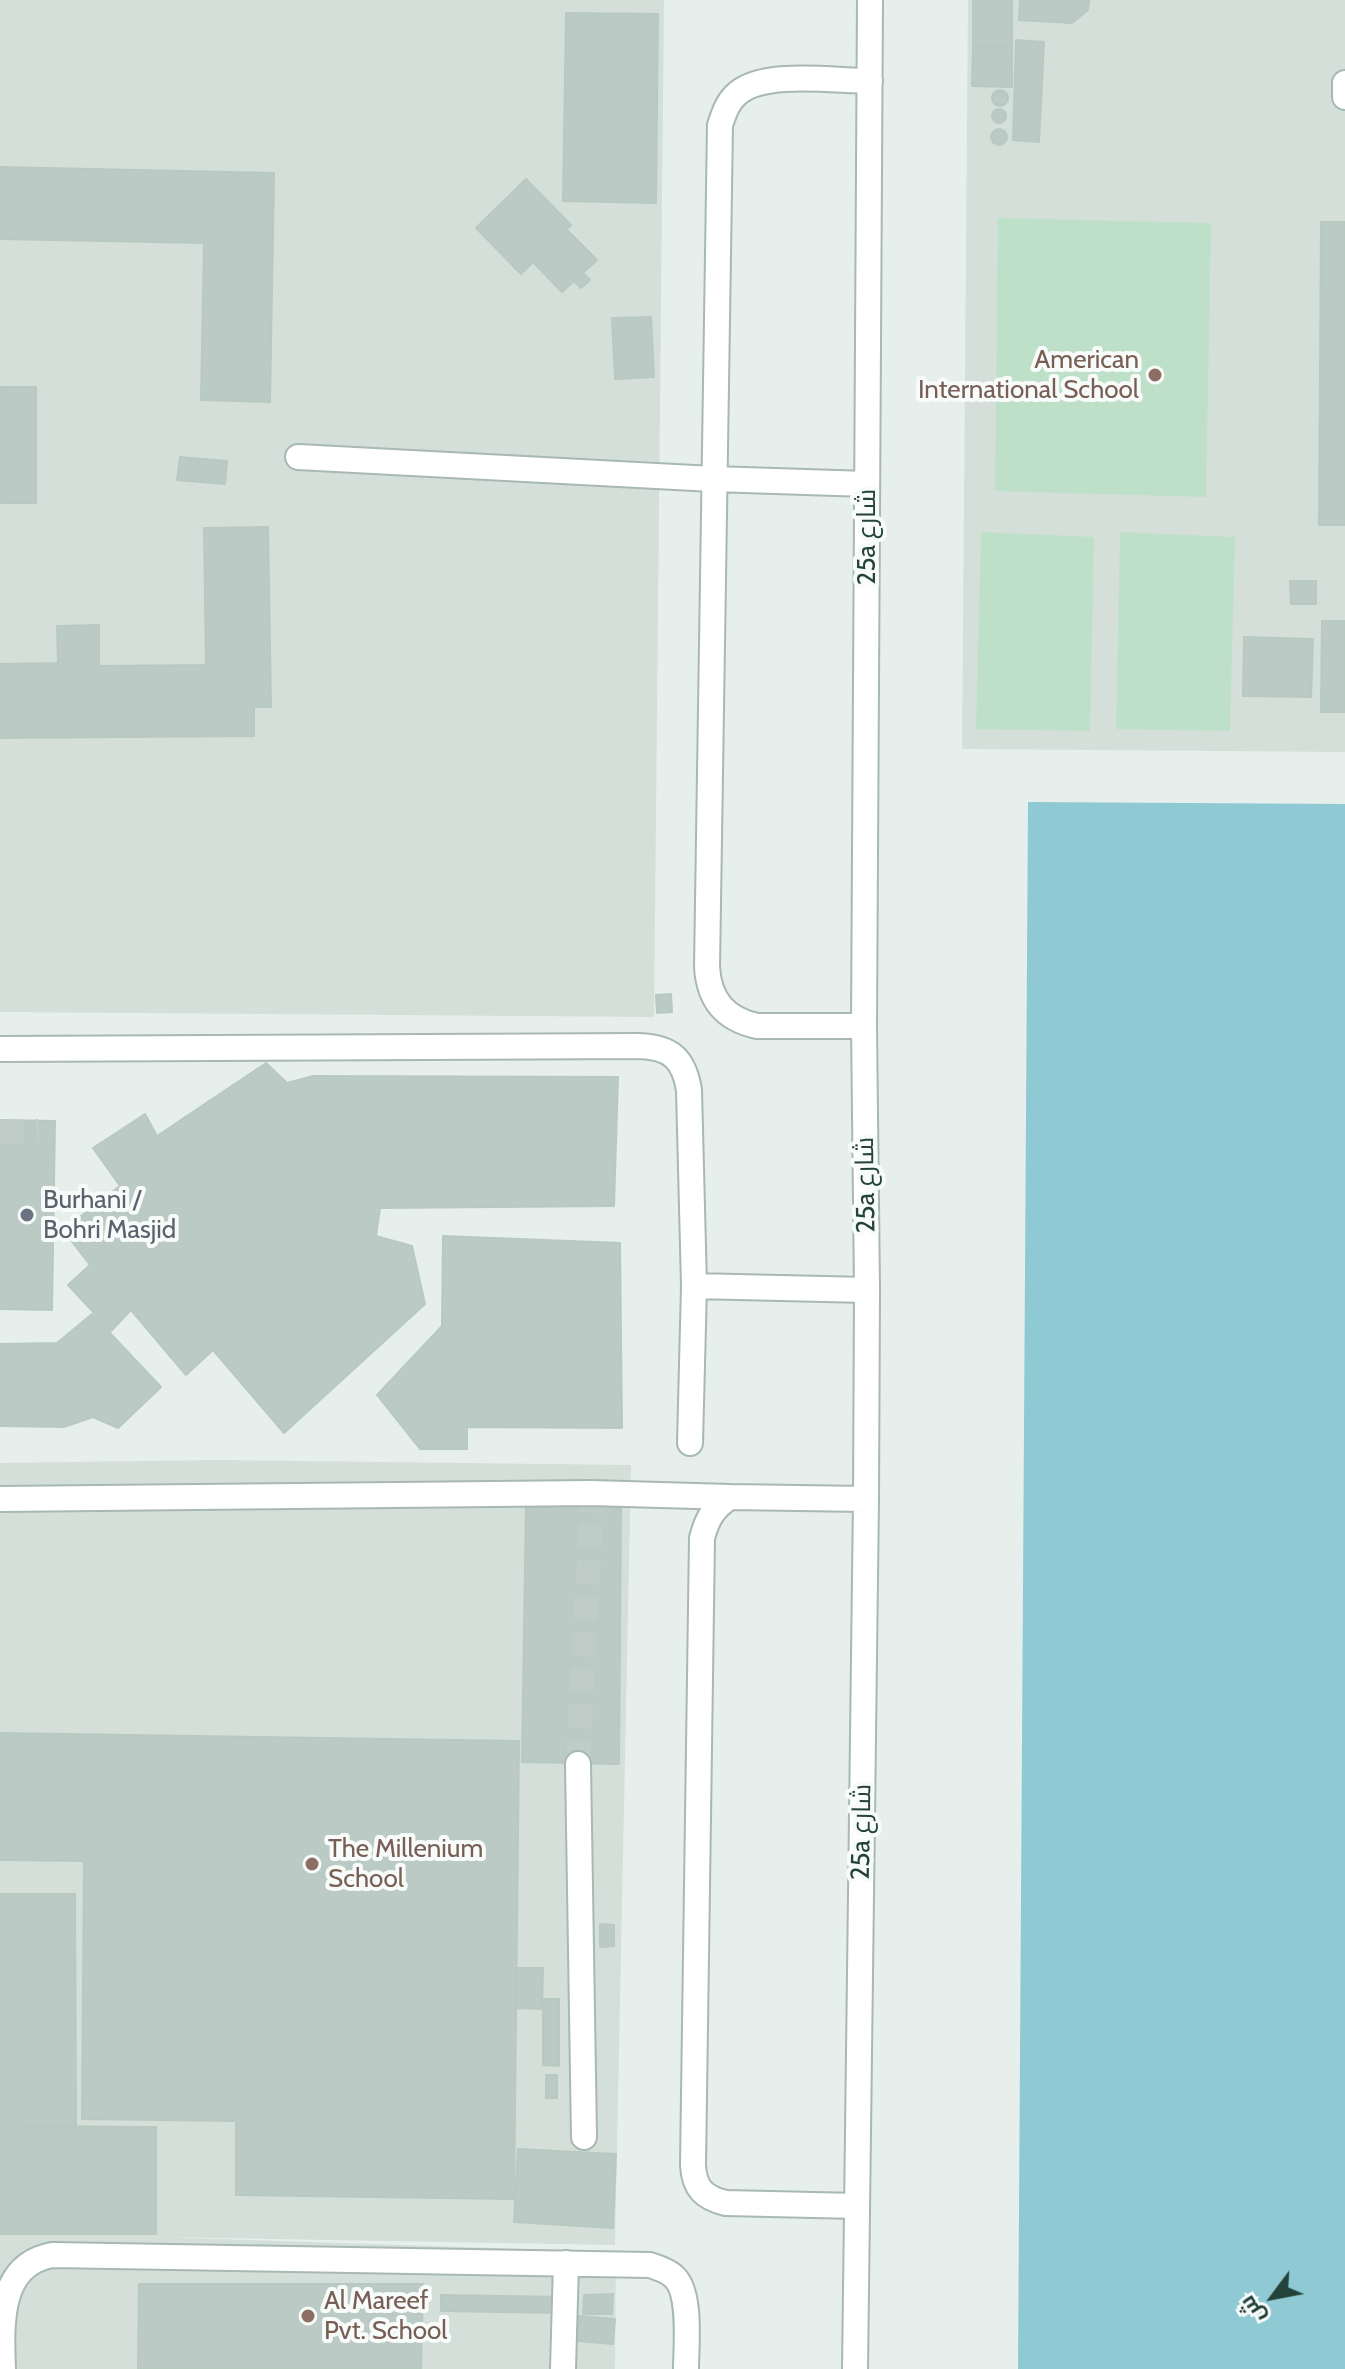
<!DOCTYPE html>
<html>
<head>
<meta charset="utf-8">
<style>
  body { margin:0 }
  #map { position:relative; width:1345px; height:2369px; overflow:hidden; background:#e6efeb; font-family:Cabin,Cairo,sans-serif }
  canvas { display:block }
  .north { position:absolute; left:1233px; top:2257px; width:80px; height:80px; -webkit-text-stroke:6px #f7fbf9; paint-order:stroke; rotate:238deg; font-size:22px; font-weight:700; line-height:32px; text-align:center; color:#24423a }
  .north::after { content:''; display:block; margin:auto; width:28px; height:36px; background:#24423a; clip-path:polygon(50% 0,100% 100%,50% 72%,0 100%) }
</style>
</head>
<body>
<div id="map">
<canvas width="1345" height="2369"></canvas>
<div class="north">ش</div>
</div>
<script>
const context = document.querySelector('canvas').getContext('2d');
context.lineJoin = 'round';
function fill(path, color) { context.fillStyle = color; context.fill(path, 'evenodd'); }
function trace(path, color, width, dash) { context.strokeStyle = color; context.lineWidth = width; context.lineCap = dash ? 'butt' : 'round'; context.setLineDash(dash || []); context.stroke(path); }
function write(font, color, halo, rows, align = 'center') {
  context.font = font + ' Cabin,Cairo,sans-serif'; context.lineWidth = 8; context.setLineDash([]); context.textBaseline = 'middle'; context.strokeStyle = halo; context.fillStyle = color; for (const [text, x, y, turn = 0] of rows) {
    context.save(); context.translate(x, y); context.rotate((+turn || 0) * Math.PI / 180); context.textAlign = isNaN(turn) ? turn : align; if (halo) context.strokeText(text, 0, 0); context.fillText(text, 0, 0); context.restore();
  }
}
const built = new Path2D(`
  M 0,0 L 664,0 L 654,1017 L 0,1012 Z
  M 968,0 L 1345,0 L 1345,752 L 962,749 Z
  M 216,1460 L 631,1465 L 615,2245 L 158,2237 L 616,2252 L 615,2369 L 0,2369 L 0,1463 Z`);
const green = new Path2D(`
  M 998,218 L 1211,223 L 1206,497 L 995,491 Z
  M 981,532 L 1094,537 L 1090,731 L 976,729 Z
  M 1120,532 L 1235,537 L 1230,731 L 1116,729 Z`);
const water = new Path2D(`
  M 1028,802 L 1345,804 L 1345,2369 L 1018,2369 Z`);
const building = new Path2D(`
  M 973,0 L 1012,0 L 1012,29 L 973,28 Z
  M 1020,0 L 1089,0 L 1088,10 L 1072,23 L 1019,20 Z
  M 566,13 L 658,14 L 656,203 L 563,201 Z
  M 973,28 L 1012,29 L 1012,47 L 973,47 Z
  M 1016,40 L 1044,42 L 1039,142 L 1013,140 Z
  M 973,47 L 1012,47 L 1012,87 L 972,86 Z
  M992 98a8 8 0 1 1 16 0a8 8 0 1 1-16 0Z
  M992 116a7 7 0 1 1 14 0a7 7 0 1 1-14 0Z
  M991 137a8 8 0 1 1 16 0a8 8 0 1 1-16 0Z
  M 0,167 L 274,173 L 270,402 L 201,400 L 204,243 L 0,239 Z
  M 526,179 L 571,225 L 521,274 L 476,228 Z
  M 1321,222 L 1345,222 L 1345,525 L 1319,525 Z
  M 566,229 L 597,260 L 583,273 L 590,280 L 581,288 L 574,281 L 562,292 L 533,262 Z
  M 651,317 L 654,377 L 615,379 L 612,318 Z
  M 0,387 L 36,387 L 36,503 L 0,503 Z
  M 180,457 L 227,461 L 225,484 L 177,480 Z
  M 268,527 L 271,707 L 254,707 L 254,736 L 0,738 L 0,664 L 58,663 L 57,626 L 99,625 L 99,666 L 206,665 L 204,528 Z
  M 1290,581 L 1316,581 L 1316,604 L 1291,604 Z
  M 1322,621 L 1345,621 L 1345,712 L 1321,712 Z
  M 1244,637 L 1313,639 L 1311,697 L 1243,696 Z
  M 671,994 L 672,1012 L 657,1013 L 656,995 Z
  M 266,1063 L 287,1083 L 313,1076 L 618,1077 L 614,1206 L 380,1208 L 376,1236 L 412,1246 L 425,1304 L 284,1433 L 213,1350 L 186,1375 L 131,1310 L 111,1331 L 68,1285 L 90,1265 L 63,1230 L 120,1186 L 93,1148 L 145,1114 L 157,1136 Z
  M 0,1120 L 55,1121 L 52,1310 L 0,1309 Z
  M 443,1236 L 620,1243 L 622,1428 L 467,1427 L 467,1449 L 420,1449 L 377,1395 L 442,1326 Z
  M 92,1314 L 161,1387 L 118,1428 L 93,1417 L 64,1427 L 0,1426 L 0,1344 L 57,1343 Z
  M 526,1503 L 621,1504 L 619,1764 L 522,1762 Z
  M 0,1733 L 519,1741 L 514,2199 L 236,2195 L 236,2121 L 82,2119 L 84,1861 L 0,1860 Z
  M 0,1894 L 75,1894 L 76,2127 L 0,2126 Z
  M 600,1924 L 614,1925 L 614,1946 L 600,1947 Z
  M 516,1968 L 543,1968 L 542,2009 L 516,2008 Z
  M 543,1999 L 559,1999 L 559,2066 L 543,2065 Z
  M 546,2075 L 557,2075 L 557,2098 L 546,2098 Z
  M 0,2126 L 156,2127 L 156,2234 L 0,2234 Z
  M 518,2149 L 616,2154 L 613,2228 L 514,2222 Z
  M 139,2284 L 423,2284 L 421,2369 L 138,2369 Z
  M 613,2294 L 612,2314 L 583,2314 L 584,2295 Z
  M 441,2295 L 563,2297 L 563,2313 L 441,2311 Z
  M 578,2316 L 615,2319 L 613,2344 L 577,2341 Z`);
const minorTunnel = new Path2D(`
  M 0,1132 L 39,1131
  M 578,1764 L 592,1504`);
const minor = new Path2D(`
  M 1345,83 L 1345,97
  M 298,457 L 713,479 L 867,484
  M 864,1026 L 757,1026 C 725,1019 709,1000 707,967 L 720,125 C 724,113 728,101 738,93 C 765,70 835,81 870,81
  M 0,1049 L 639,1046 C 671,1047 684,1059 689,1090 L 694,1286 L 690,1443
  M 694,1286 L 867,1290
  M 0,1499 L 591,1493 L 730,1497
  M 578,1764 L 584,2137
  M 857,2206 L 726,2203 C 704,2198 694,2188 693,2165 L 702,1538 C 707,1519 713,1508 730,1497 L 866,1499
  M 3,2369 C 1,2319 0,2265 52,2255 L 650,2265 C 658,2268 667,2270 673,2276 C 692,2291 686,2346 686,2369
  M 563,2369 L 566,2263
  M 855,2369 L 866,1499 L 867,1290 L 864,1026 L 870,0`);
const markers = [
  [1155,375,8,"#8d6e63"],
  [27,1215,8,"#6b7280"],
  [312,1864,8,"#8d6e63"],
  [308,2316,8,"#8d6e63"]
];
const educationNames = [
  ["American",1139,360,"right"],
  ["International School",1139,390,"right"],
  ["The Millenium",328,1849],
  ["School",328,1879],
  ["Al Mareef",324,2301],
  ["Pvt. School",324,2331]
];
const streetNames = [
  ["25a شارع",867,537,-90],
  ["25a شارع",866,1185,-91],
  ["25a شارع",862,1832,-89]
];
const worshipNames = [
  ["Burhani /",43,1200],
  ["Bohri Masjid",43,1230]
];
fill(built, '#d4dfda');
fill(green, '#bfe0c8');
fill(water, '#8ec9d4');
fill(building, '#bbcac4');
trace(building, '#b8c9c2', 2);
trace(minorTunnel, '#bfccc8', 24, [24, 12]);
trace(minor, '#a8b8b2', 28);
trace(minor, '#fff', 24);
for (const [x, y, r, color] of markers) { const dot = new Path2D(); dot.arc(x, y, r, 0, 2 * Math.PI); context.fillStyle = color; context.fill(dot); trace(dot, '#f7fbf9', 3); }
write('26px', '#785e54', '#f7fbf9', educationNames, 'left');
write('26px', '#24423a', '#f7fbf9', streetNames);
write('26px', '#5b616d', '#f7fbf9', worshipNames, 'left');
</script>
</body>
</html>
